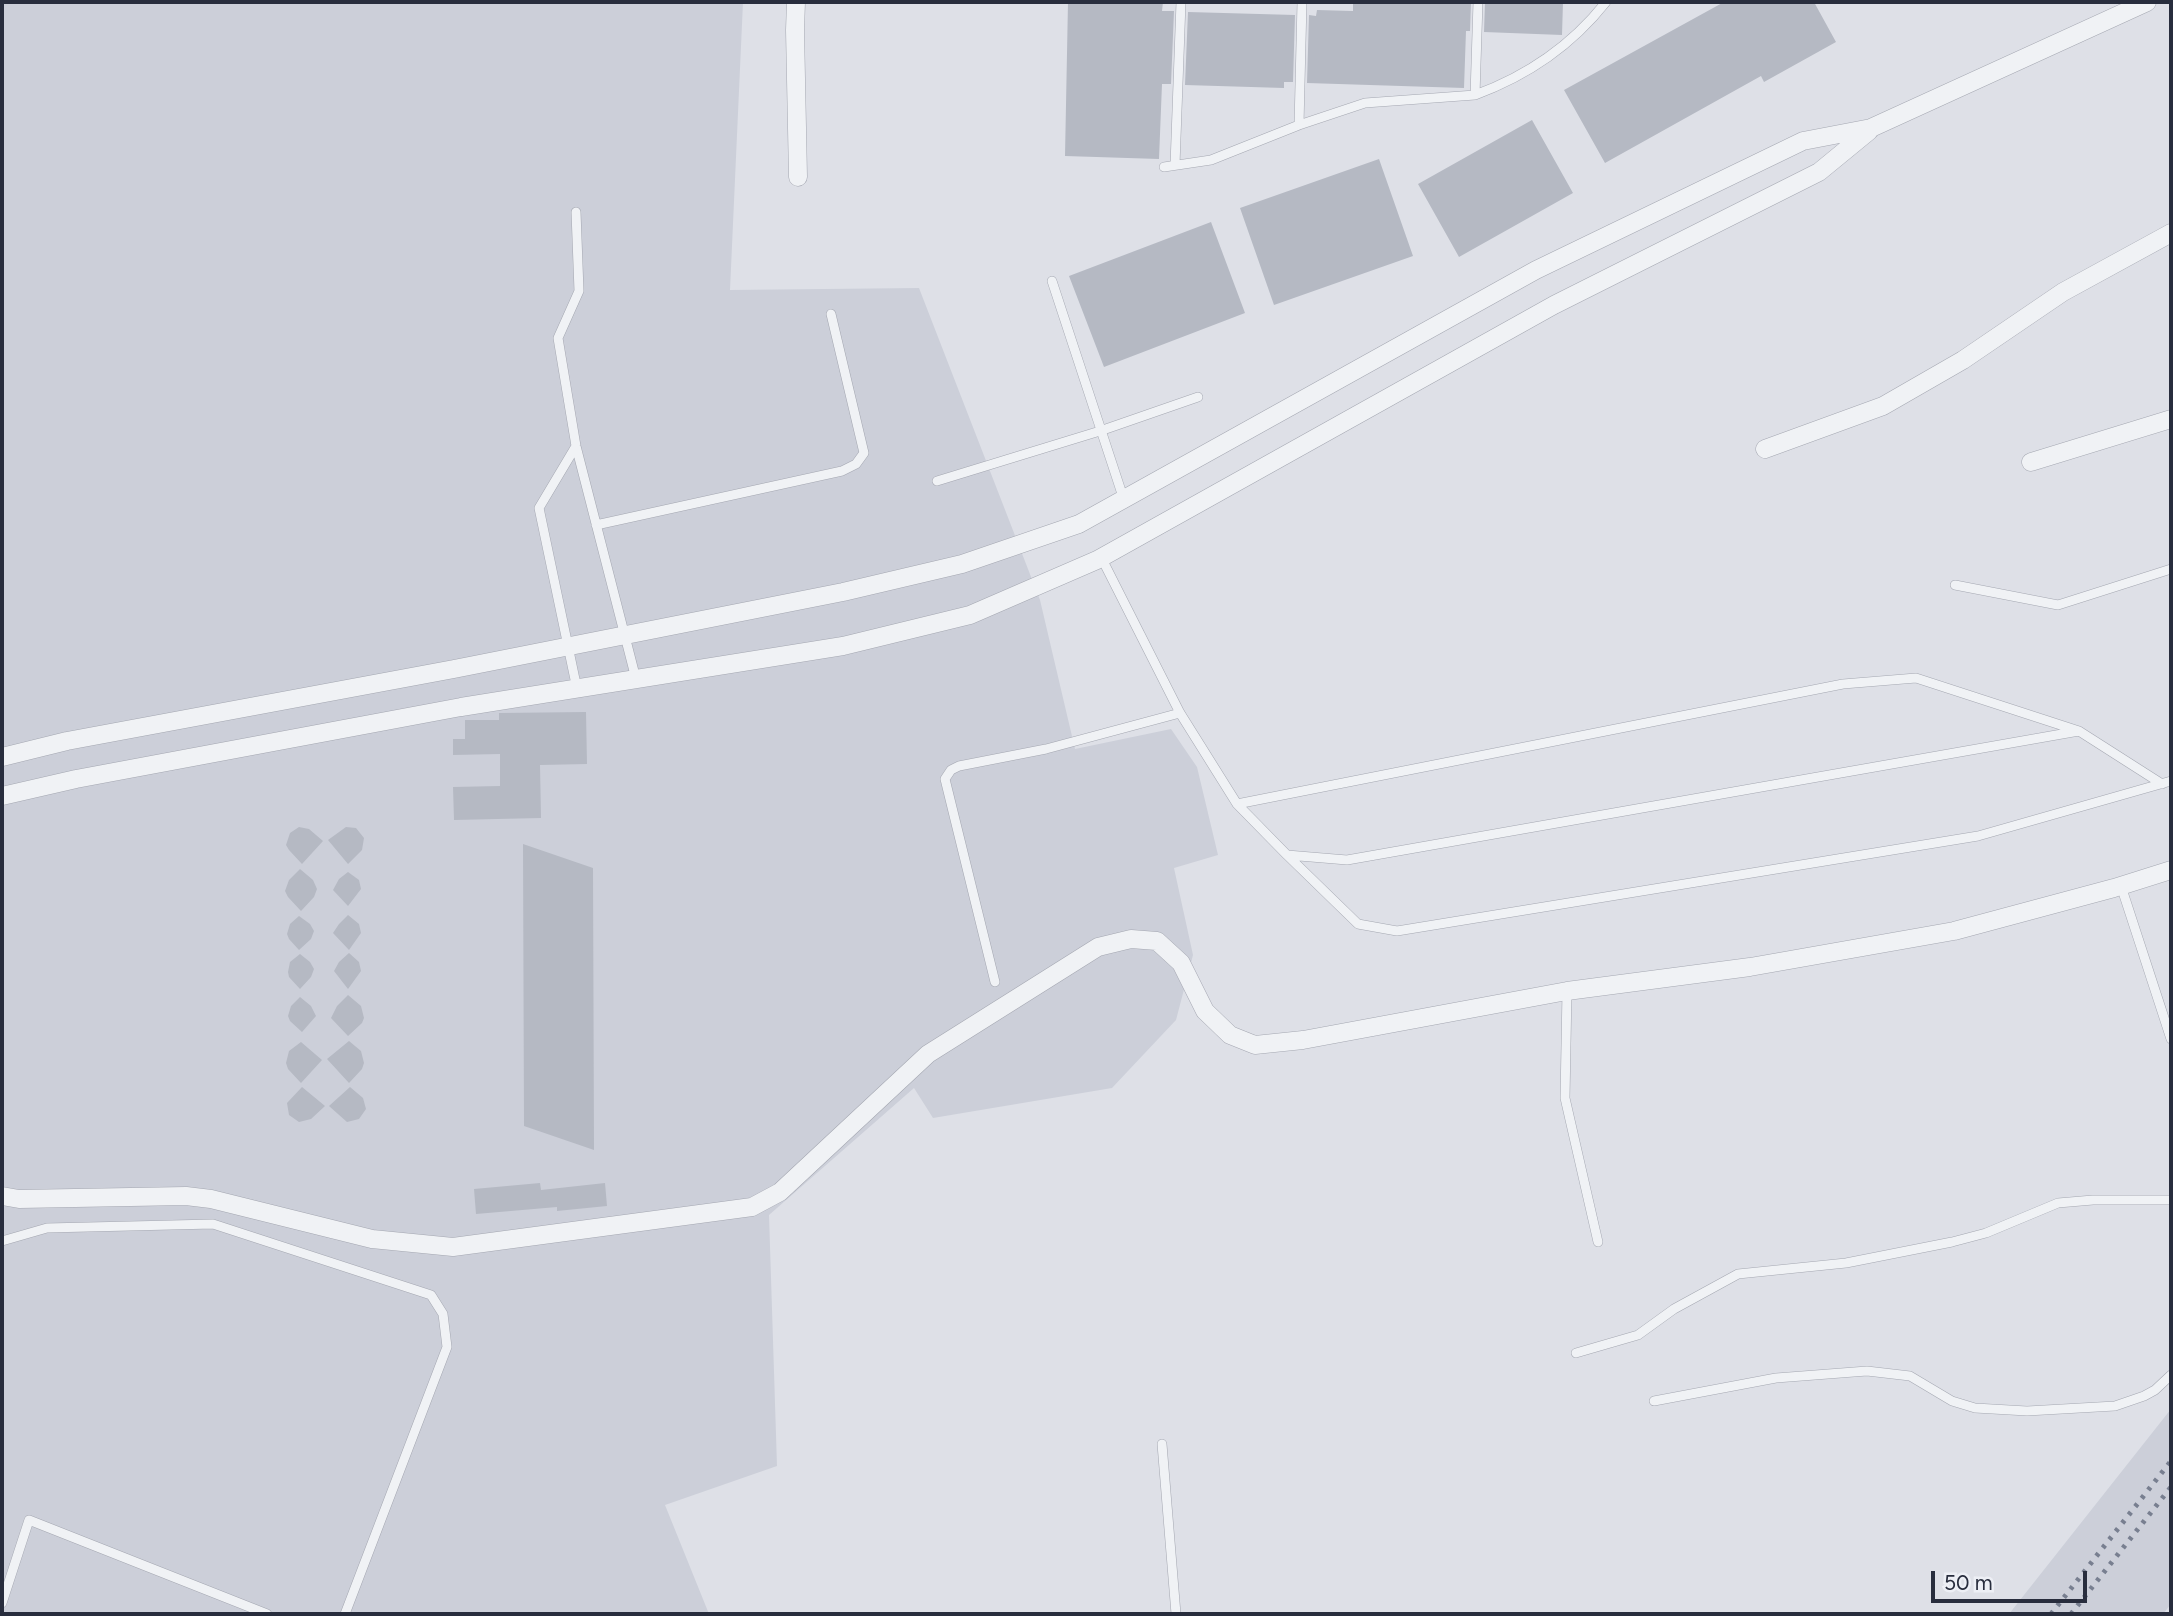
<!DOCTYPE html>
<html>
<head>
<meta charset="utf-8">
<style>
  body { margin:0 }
  #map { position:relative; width:2173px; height:1616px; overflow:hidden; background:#dee0e7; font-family:Figtree,sans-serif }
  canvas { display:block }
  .frame { position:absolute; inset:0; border:4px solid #282d3d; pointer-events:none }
  .scale { position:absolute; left:1931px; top:1571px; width:156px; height:32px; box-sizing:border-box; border:4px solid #282d3d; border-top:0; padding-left:9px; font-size:21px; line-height:24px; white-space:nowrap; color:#282d3d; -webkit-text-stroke:5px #edeff5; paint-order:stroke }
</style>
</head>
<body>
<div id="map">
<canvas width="2173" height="1616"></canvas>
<div class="frame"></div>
<div class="scale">50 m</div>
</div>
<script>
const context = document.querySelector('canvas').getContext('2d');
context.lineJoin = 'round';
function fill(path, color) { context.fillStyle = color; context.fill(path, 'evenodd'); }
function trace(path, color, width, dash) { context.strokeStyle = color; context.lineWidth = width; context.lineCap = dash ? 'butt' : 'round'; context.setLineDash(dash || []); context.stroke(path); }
const built = new Path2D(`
  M 2,2 L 743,2 L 730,290 L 919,288 L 1040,600 L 1075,749 L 1171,729 L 1197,767 L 1218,855 L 1174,868 L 1193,955 L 1176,1020 L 1112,1088 L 933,1118 L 914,1088 L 769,1215 L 777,1466 L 665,1505 L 709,1614 L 2,1614 Z
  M 2171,1409 L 2171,1604 L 2163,1614 L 2009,1614 Z`);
const building = new Path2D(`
  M 1068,2 L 1163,2 L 1162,11 L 1174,11 L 1171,84 L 1162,84 L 1159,159 L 1065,156 Z
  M 1353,2 L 1471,2 L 1470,31 L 1466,31 L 1464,88 L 1307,83 L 1309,15 L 1316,16 L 1317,10 L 1353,11 Z
  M 1485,2 L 1563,2 L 1562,35 L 1484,32 Z
  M 1724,2 L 1814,2 L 1836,42 L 1764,82 L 1761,76 L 1605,163 L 1564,90 Z
  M 1188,12 L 1295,15 L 1293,82 L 1284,82 L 1284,88 L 1185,85 Z
  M 1532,120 L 1573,193 L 1459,257 L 1418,184 Z
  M 1379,159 L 1413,256 L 1274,305 L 1240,208 Z
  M 1211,222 L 1245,313 L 1104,367 L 1069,276 Z
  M 586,712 L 587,764 L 540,765 L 541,818 L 454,820 L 453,787 L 500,786 L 500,754 L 453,755 L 453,739 L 465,739 L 465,720 L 499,720 L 499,713 Z
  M 299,827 L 309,829 L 323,841 L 302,864 L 289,850 L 286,845 L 290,833 Z
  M 346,827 L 356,828 L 364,838 L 362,850 L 348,864 L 328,840 Z
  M 523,844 L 593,868 L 594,1150 L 524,1126 Z
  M 300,869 L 313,880 L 317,889 L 314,897 L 301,911 L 288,897 L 285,891 L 289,880 Z
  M 348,872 L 359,880 L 361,889 L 348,906 L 333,890 L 339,879 Z
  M 348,915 L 359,924 L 361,933 L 349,950 L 333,933 L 339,924 Z
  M 299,916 L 310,924 L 314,931 L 311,939 L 299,950 L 289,939 L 287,934 L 290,924 Z
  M 349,953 L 359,962 L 361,971 L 348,989 L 334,971 L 339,962 Z
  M 300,954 L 310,962 L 314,969 L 311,977 L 300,989 L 289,977 L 288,972 L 290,962 Z
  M 348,995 L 361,1006 L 364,1018 L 362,1023 L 348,1036 L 331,1018 L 337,1006 Z
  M 300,997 L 311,1006 L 316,1016 L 302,1032 L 290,1021 L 288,1016 L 291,1006 Z
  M 349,1041 L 361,1051 L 364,1063 L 362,1069 L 349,1083 L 327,1059 Z
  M 301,1042 L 322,1060 L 301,1083 L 288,1069 L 286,1063 L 289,1051 Z
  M 302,1087 L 325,1106 L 311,1119 L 299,1122 L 289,1115 L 287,1103 Z
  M 350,1087 L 363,1098 L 366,1109 L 359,1119 L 347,1122 L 329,1106 Z
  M 540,1183 L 541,1190 L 605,1183 L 607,1206 L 557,1211 L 557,1207 L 476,1214 L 474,1189 Z`);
const service = new Path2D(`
  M 1475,95 L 1478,2
  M 1299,125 L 1302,2
  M 1175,165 L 1181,2
  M 1164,167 L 1211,160 L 1299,125 L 1365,103 L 1475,95 C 1527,76 1572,45 1606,2
  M 576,212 L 579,291 L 558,338 L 576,446 L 636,679
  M 1052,281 L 1124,500
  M 576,446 L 539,508 L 577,689
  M 937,481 L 1100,431 L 1198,397
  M 596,525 L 842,471 L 856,464 L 864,453 L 831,314
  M 1101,557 L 1180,713 L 1237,804 L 1287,855 L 1347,860 L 2079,731
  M 1955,585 L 2058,605 L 2171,569
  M 1237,804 L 1843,684 L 1916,678 L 2079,731 L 2162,784
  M 1287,855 L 1358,924 L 1397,931 L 1978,836 L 2171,781
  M 2121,886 L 2171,1039
  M 995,982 L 945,779 L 951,770 L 959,766 L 1046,749 L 1180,713
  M 1567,991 L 1565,1098 L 1598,1242
  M 2,1241 L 47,1228 L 213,1224 L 431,1295 L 443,1314 L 447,1347 L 345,1614
  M 1576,1353 L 1638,1335 L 1674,1309 L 1738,1274 L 1846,1263 L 1952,1242 L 1986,1233 L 2058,1203 L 2093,1200 L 2171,1200
  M 1654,1401 L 1776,1378 L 1867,1371 L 1910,1376 L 1952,1401 L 1975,1408 L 2027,1411 L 2115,1406 L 2144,1396 L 2155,1390 L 2171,1375
  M 1162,1444 L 1176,1614
  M 2,1603 L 29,1520 L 267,1614`);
const minor = new Path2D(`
  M 796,2 L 795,30 L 798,177
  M 1765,449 L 1883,406 L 1963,360 L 2063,292 L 2171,233
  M 2031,462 L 2171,419
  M 2,757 L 67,741 L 454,669 L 843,592 L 962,564 L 1079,524 L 1536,270 L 1803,141 L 1871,128 L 2147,2
  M 2,796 L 76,779 L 461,707 L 843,646 L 970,615 L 1097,560 L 1554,305 L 1819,172 L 1869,131
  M 2,1196 L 19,1199 L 186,1196 L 211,1199 L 372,1239 L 453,1247 L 752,1207 L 780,1192 L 928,1054 L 1098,947 L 1131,939 L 1157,941 L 1181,963 L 1205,1011 L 1230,1035 L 1255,1045 L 1303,1040 L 1567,991 L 1750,967 L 1954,931 L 2114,888 L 2171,870`);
const rail = new Path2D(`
  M 2051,1614 L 2171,1461
  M 2071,1614 L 2171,1487`);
fill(built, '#cccfd9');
fill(building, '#b5b9c3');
trace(service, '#a4a7b1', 10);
trace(minor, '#a4a7b1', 19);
trace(service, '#f0f2f5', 9);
trace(minor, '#f0f2f5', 18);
trace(rail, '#787f90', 5, [3.5, 7]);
</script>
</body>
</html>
